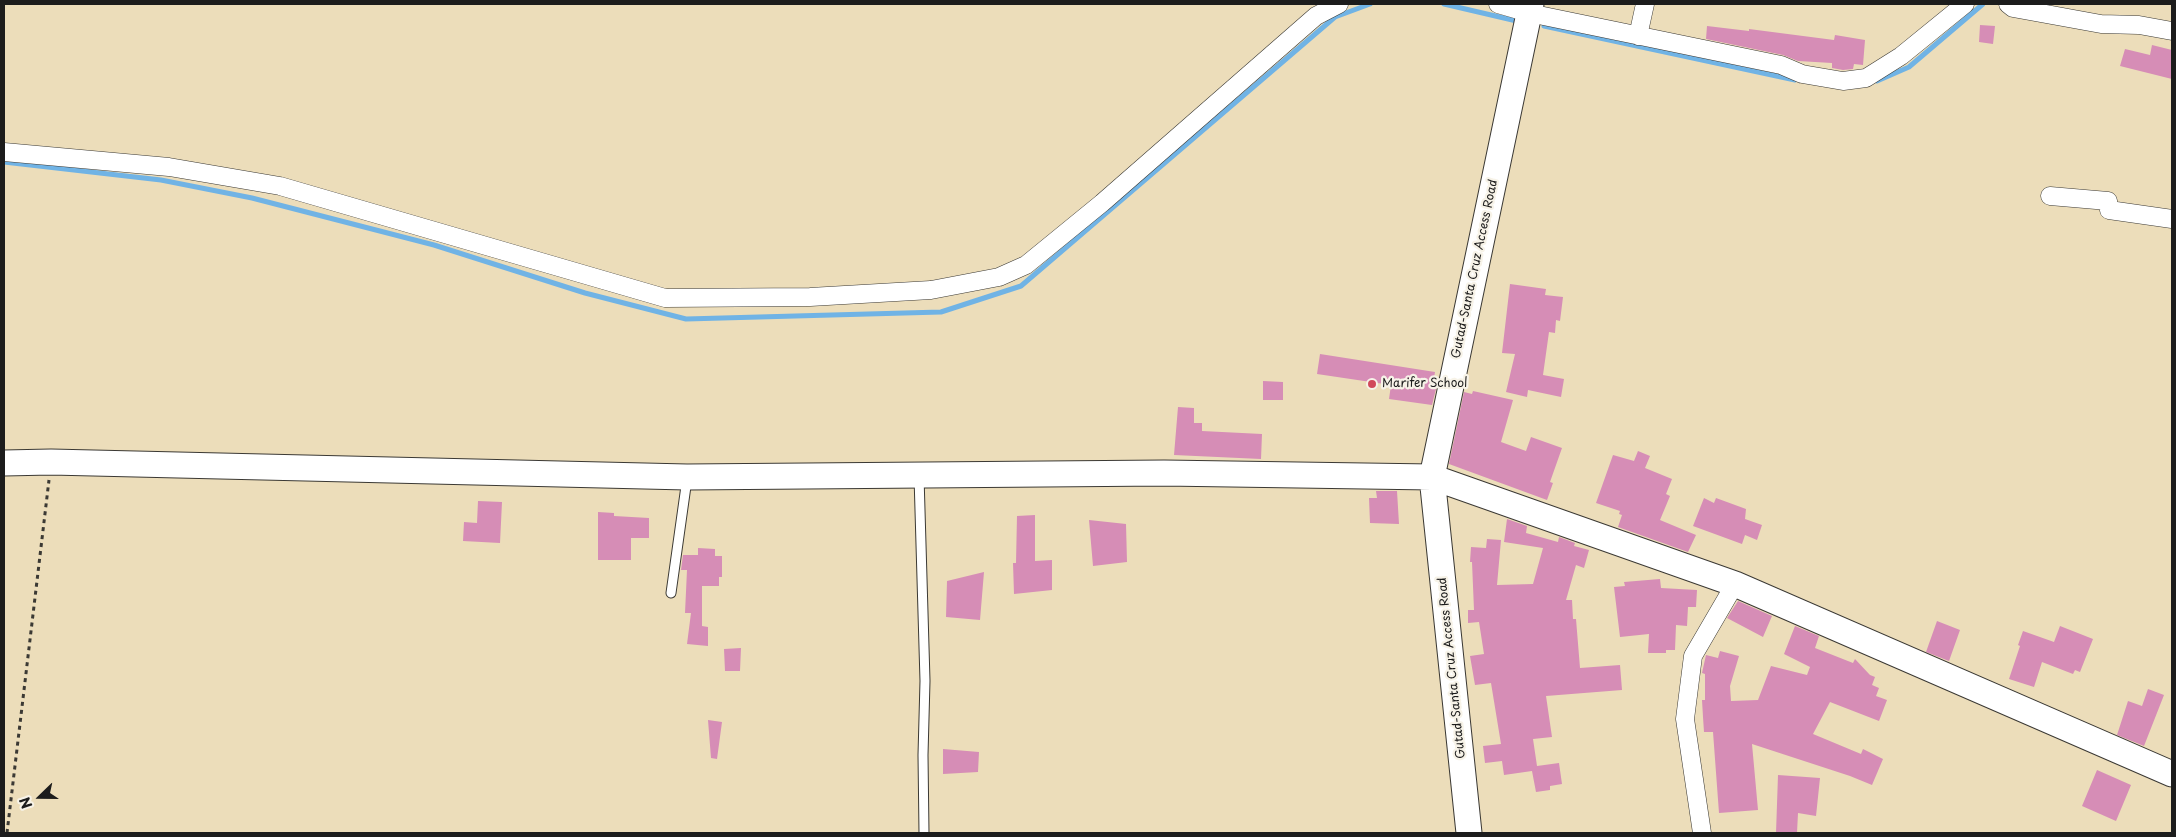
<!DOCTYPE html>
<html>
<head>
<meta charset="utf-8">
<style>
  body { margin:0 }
  #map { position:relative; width:2176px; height:837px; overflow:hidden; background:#ecddba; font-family:"Playpen Sans",sans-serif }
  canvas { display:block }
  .frame { position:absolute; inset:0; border:5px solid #1c1c1c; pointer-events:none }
  .north { position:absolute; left:15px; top:772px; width:50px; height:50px; -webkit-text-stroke:4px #f7f3e8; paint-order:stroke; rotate:248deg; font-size:14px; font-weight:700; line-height:20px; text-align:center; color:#1c1c1c }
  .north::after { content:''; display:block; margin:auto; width:18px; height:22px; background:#1c1c1c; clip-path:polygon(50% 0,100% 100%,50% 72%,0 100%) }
</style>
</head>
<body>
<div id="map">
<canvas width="2176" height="837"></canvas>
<div class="frame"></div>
<div class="north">N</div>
</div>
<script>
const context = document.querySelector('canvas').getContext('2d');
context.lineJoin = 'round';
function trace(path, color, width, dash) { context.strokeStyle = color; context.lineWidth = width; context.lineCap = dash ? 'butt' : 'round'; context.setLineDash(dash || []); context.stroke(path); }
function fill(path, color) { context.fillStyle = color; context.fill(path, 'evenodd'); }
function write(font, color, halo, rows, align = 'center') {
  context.font = font + ' "Playpen Sans",sans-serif'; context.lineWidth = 4.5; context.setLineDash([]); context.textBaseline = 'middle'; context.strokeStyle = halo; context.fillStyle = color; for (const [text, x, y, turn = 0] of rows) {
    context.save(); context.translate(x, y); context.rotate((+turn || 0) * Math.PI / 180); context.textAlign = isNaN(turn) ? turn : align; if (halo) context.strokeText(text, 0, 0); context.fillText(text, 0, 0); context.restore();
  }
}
const stream = new Path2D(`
  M 1444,4 L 1521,22
  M 1544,26 L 1795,80
  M 1877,81 L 1909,67 L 1983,4
  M 4,162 L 161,180 L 252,198 L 434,245 L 585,293 L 686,319 L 941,312 L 1021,286 L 1335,17 L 1370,4`);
const building = new Path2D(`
  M 1980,25 L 1995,26 L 1993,44 L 1979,42 Z
  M 1707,26 L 1749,31 L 1749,29 L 1834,40 L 1835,35 L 1865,40 L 1863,65 L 1854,64 L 1853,69 L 1843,70 L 1832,68 L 1832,63 L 1798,61 L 1783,55 L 1706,39 Z
  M 2152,45 L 2172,50 L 2172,79 L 2120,66 L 2125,49 L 2150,55 Z
  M 1510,284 L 1546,289 L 1545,295 L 1563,297 L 1560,321 L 1556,320 L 1555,333 L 1549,332 L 1543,375 L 1564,379 L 1561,397 L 1528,390 L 1527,397 L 1506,392 L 1515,354 L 1502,353 Z
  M 1320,354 L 1435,372 L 1433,384 L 1437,385 L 1432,405 L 1389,399 L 1391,385 L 1317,374 Z
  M 1263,381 L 1283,382 L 1283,400 L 1263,400 Z
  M 1473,391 L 1513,400 L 1501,442 L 1526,451 L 1531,437 L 1562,448 L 1550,482 L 1553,483 L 1547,500 L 1449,464 L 1464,392 L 1472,394 Z
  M 1178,407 L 1194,408 L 1194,423 L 1202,423 L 1202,431 L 1262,434 L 1261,459 L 1174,455 Z
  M 1638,451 L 1650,456 L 1645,468 L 1672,479 L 1666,494 L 1670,496 L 1660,520 L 1696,535 L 1688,552 L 1618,527 L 1622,515 L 1619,514 L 1620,511 L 1596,503 L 1613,455 L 1634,461 Z
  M 1376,491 L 1397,491 L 1399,524 L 1370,523 L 1369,498 L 1377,498 Z
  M 1704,498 L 1714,503 L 1716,498 L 1746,509 L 1745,519 L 1762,525 L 1757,540 L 1745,535 L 1742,544 L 1693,526 Z
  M 478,501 L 502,502 L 500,543 L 463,541 L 464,522 L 477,523 Z
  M 598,512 L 614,513 L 614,516 L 649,518 L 649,538 L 631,538 L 631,560 L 598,560 Z
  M 1035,515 L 1035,561 L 1052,560 L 1052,590 L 1014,594 L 1013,563 L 1016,563 L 1017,516 Z
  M 1507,519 L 1527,526 L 1526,533 L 1558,542 L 1559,537 L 1575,543 L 1574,546 L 1589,550 L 1584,568 L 1576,565 L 1566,600 L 1572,600 L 1573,619 L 1576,619 L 1580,668 L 1620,665 L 1622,690 L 1546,696 L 1552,737 L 1533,739 L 1537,766 L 1559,763 L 1562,784 L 1550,786 L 1550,790 L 1536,792 L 1532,771 L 1504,775 L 1502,761 L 1485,763 L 1483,746 L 1501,744 L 1491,683 L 1475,685 L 1470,656 L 1484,654 L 1479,622 L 1468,623 L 1468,610 L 1474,610 L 1472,562 L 1470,562 L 1471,547 L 1486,548 L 1487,539 L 1501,540 L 1497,585 L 1533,584 L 1543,548 L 1504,542 Z
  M 1089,520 L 1126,524 L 1127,562 L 1093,566 Z
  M 698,548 L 715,549 L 715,556 L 722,556 L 722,577 L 719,577 L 719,586 L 702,586 L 702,626 L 708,627 L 708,646 L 687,644 L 691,613 L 685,613 L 687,570 L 681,570 L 683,555 L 698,555 Z
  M 984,572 L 980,620 L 946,617 L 947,581 Z
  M 1660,579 L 1661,588 L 1697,590 L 1696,607 L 1688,607 L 1687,626 L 1676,625 L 1675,650 L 1666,650 L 1666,653 L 1648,653 L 1649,634 L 1620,637 L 1614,587 L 1625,586 L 1624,582 Z
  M 1738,601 L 1772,616 L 1763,637 L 1727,618 Z
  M 1937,621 L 1960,630 L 1949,661 L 1926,652 Z
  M 1795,626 L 1819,636 L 1815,648 L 1853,663 L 1855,659 L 1870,675 L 1875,677 L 1872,685 L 1879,688 L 1876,696 L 1887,700 L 1879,721 L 1830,702 L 1813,734 L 1861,754 L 1863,749 L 1883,759 L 1872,785 L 1850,776 L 1752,744 L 1758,810 L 1719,813 L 1713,732 L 1704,732 L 1703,717 L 1702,700 L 1705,700 L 1705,674 L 1702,673 L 1706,655 L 1718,658 L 1720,651 L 1739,656 L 1730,686 L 1731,701 L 1758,700 L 1771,666 L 1807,675 L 1810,667 L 1784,654 Z
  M 2060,626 L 2093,639 L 2080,672 L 2075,670 L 2073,674 L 2042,662 L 2034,687 L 2009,679 L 2020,646 L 2018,645 L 2023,631 L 2054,642 Z
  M 741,648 L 740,671 L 725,671 L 724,649 Z
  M 2148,689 L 2164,695 L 2144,746 L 2117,735 L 2128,701 L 2142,706 Z
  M 708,720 L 722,722 L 717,759 L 711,758 Z
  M 943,749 L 979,752 L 978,772 L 943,774 Z
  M 2097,770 L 2131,785 L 2116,821 L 2082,806 Z
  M 1778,775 L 1820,778 L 1816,816 L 1798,813 L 1797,833 L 1776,833 Z`);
const path = new Path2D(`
  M 7,833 L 49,480`);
const lane = new Path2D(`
  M 919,476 L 925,681 L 923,755 L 924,833
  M 671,593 L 687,479`);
const street = new Path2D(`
  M 1498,4 L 1529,13 L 1781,65 L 1802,74 L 1843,81 L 1866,78 L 1901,56 L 1965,4
  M 2008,4 L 2013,8 L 2101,24 L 2139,25 L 2172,31
  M 1638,36 L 1645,4
  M 4,152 L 169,167 L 280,186 L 665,298 L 810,297 L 931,290 L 999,277 L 1026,265 L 1102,203 L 1316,16 L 1339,4
  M 2050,196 L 2108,201 L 2109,210 L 2172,219
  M 1702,833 L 1685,719 L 1693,656 L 1735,584`);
const secondary = new Path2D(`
  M 4,463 L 51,462 L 687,477 L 1164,473 L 1432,477 L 1735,584 L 2172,774
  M 1469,833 L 1432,477 L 1531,4`);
const markers = [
  [1372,384,5,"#d1495b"]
];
const streetNames = [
  ["Gutad-Santa Cruz Access Road",1475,269,-78],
  ["Gutad-Santa Cruz Access Road",1452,668,-96]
];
const poiNames = [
  ["Marifer School",1382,384]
];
trace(stream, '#70b3e5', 5);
fill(building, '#d68db6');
trace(lane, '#3b3934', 11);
trace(street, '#3b3934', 19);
trace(secondary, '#3b3934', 27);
trace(path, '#3b3934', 3, [4, 4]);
trace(lane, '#fff', 9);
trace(street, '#fff', 18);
trace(secondary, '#fff', 25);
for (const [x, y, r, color] of markers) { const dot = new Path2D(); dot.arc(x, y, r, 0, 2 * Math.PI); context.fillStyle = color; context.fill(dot); trace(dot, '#f7f3e8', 2); }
write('12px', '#1c1c1c', '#f7f3e8', streetNames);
write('12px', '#1c1c1c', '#f7f3e8', poiNames, 'left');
</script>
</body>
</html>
